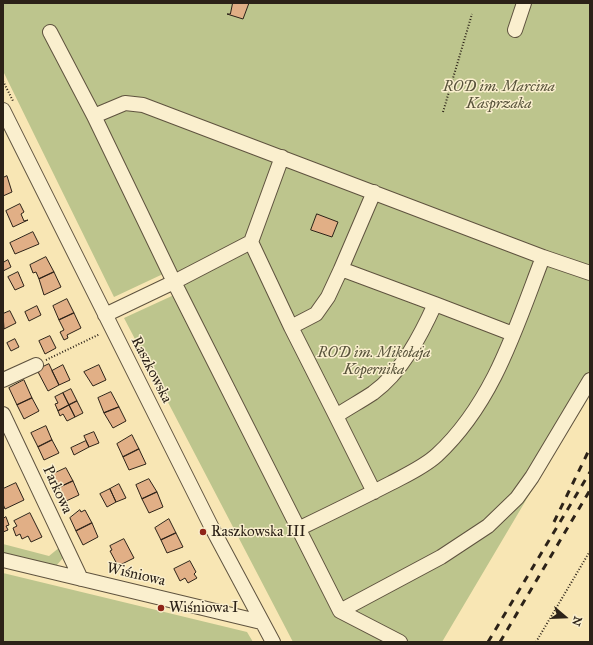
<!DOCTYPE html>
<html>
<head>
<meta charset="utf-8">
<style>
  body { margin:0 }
  #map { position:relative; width:593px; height:645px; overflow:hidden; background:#f8e6b4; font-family:"IM FELL Great Primer",serif }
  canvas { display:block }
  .frame { position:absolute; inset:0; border:4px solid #2c2218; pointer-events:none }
  .north { position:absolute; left:545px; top:597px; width:40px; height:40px; -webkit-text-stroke:3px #faefce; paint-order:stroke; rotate:109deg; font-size:11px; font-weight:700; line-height:16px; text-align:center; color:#2c2218 }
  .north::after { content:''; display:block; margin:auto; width:14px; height:18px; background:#2c2218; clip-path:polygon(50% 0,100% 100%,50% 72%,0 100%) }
</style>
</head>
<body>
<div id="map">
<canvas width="593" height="645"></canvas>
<div class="frame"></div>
<div class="north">N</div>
</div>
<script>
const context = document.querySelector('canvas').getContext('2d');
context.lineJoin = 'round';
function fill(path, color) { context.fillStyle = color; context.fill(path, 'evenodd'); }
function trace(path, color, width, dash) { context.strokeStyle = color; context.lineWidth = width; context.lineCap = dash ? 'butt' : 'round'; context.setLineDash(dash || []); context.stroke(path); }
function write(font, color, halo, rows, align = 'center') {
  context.font = font + ' "IM FELL Great Primer",serif'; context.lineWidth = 3; context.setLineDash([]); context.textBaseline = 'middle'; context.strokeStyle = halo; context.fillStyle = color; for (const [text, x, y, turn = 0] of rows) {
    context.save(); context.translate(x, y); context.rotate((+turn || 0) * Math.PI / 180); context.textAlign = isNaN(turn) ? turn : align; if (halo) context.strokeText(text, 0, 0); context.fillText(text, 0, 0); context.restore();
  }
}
const green = new Path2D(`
  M 3,3 L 590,3 L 590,392 L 442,642 L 293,642 L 124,318 L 174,295 L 163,274 L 114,297 L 3,71 Z
  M 3,544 L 49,556 L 60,547 L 63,558 L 56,566 L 3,554 Z
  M 3,573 L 247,632 L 253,642 L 3,642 Z`);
const building = new Path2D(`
  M 233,3 L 249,3 L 243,19 L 227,14 L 230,14 Z
  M 7,176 L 12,192 L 3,196 L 3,178 Z
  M 20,204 L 24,212 L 21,214 L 24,221 L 28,220 L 13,227 L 6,211 Z
  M 317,214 L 338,222 L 332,237 L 311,230 Z
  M 33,232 L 39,244 L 15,254 L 10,243 Z
  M 46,257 L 54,272 L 39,279 L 36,272 L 33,273 L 30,265 Z
  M 8,260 L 11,267 L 3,271 L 3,263 Z
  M 18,272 L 24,286 L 15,290 L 8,277 Z
  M 54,272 L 61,287 L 44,295 L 39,279 Z
  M 67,299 L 74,313 L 59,320 L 53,306 Z
  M 37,306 L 41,315 L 29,321 L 25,312 Z
  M 10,311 L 16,323 L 4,329 L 3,314 Z
  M 74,313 L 81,328 L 67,335 L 68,338 L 64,340 L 60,332 L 64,330 L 59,320 Z
  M 50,336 L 56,348 L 45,354 L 39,341 Z
  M 15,339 L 19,347 L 11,351 L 7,343 Z
  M 49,364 L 59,385 L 48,391 L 37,370 Z
  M 63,365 L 70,380 L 59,385 L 52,371 Z
  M 99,365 L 106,380 L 93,386 L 84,372 Z
  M 24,380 L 32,398 L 17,405 L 9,388 Z
  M 71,389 L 77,401 L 69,405 L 63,393 Z
  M 111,392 L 119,407 L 104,413 L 98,398 Z
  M 63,393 L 69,405 L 58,411 L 55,404 L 58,403 L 55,397 Z
  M 32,398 L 39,411 L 24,419 L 17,405 Z
  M 77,401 L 83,413 L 75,417 L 69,405 Z
  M 69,405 L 75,417 L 67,421 L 63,414 L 60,416 L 58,411 Z
  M 119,407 L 126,421 L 113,428 L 104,413 Z
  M 46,426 L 52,440 L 38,447 L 31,433 Z
  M 94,432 L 99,443 L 89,447 L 84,436 Z
  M 132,435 L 139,449 L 123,457 L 117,444 Z
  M 52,440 L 59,453 L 44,460 L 38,447 Z
  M 86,441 L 89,447 L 74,455 L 71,448 Z
  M 139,449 L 146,464 L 129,470 L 123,457 Z
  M 66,468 L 73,481 L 58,488 L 51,475 Z
  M 149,479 L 157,492 L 142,499 L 136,485 Z
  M 73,481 L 79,495 L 64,502 L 58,488 Z
  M 16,483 L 24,500 L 5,509 L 3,504 L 3,489 Z
  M 119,484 L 126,498 L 116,502 L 110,489 Z
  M 110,489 L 116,502 L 107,507 L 100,494 Z
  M 157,492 L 163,507 L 149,513 L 142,499 Z
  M 80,510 L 81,512 L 85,510 L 92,523 L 76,531 L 70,518 Z
  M 30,513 L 42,537 L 31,542 L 28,536 L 22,539 L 20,534 L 16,536 L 13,528 L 17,526 L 14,521 Z
  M 6,517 L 9,525 L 6,526 L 8,530 L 3,532 L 3,519 Z
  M 169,519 L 176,533 L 161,540 L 155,528 Z
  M 92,523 L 98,537 L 83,545 L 76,531 Z
  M 176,533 L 183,547 L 167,553 L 161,540 Z
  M 124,539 L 134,558 L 118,566 L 110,551 L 112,550 L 110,546 Z
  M 190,561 L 196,572 L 194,574 L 197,578 L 188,583 L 185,578 L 180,581 L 174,569 Z`);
const path = new Path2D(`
  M 3,81 L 13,101
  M 443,112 L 472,14
  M 46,360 L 100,334
  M 536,642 L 590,551`);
const minor = new Path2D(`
  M 515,30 L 524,3
  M 50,32 L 94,116 L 174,282 L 340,611 L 400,642
  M 3,110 L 212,528 L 273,642
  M 94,116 L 125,103 L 143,105 L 543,257
  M 251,242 L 291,327
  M 341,269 L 374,192
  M 105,315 L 174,282 L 251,242 L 282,157
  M 3,380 L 36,365
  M 3,414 L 81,579
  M 336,416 L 291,327 L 316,314 L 328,297 L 341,269 L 435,304
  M 374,492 L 336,416 C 348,408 361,401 373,393 C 402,372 421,335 435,304 L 513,334
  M 298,529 C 329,514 360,499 391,483 C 406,475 424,467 437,455 C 494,402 516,327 543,257 L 590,273
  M 3,560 L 261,622
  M 340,611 L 441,557 L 488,526 L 517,498 L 532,477 L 590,380`);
const rail = new Path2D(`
  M 554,522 L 590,448
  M 488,642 L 590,472
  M 500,642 L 590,490`);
const markers = [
  [203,532,4,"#8f2418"],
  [161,608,4,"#8f2418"]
];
const parkNames = [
  ["ROD im. Marcina",499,87],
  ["Kasprzaka",499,104],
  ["ROD im. Mikołaja",374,353],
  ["Kopernika",374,370]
];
const streetNames = [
  ["Raszkowska",151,370,63],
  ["Parkowa",57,490,65],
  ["Wiśniowa",136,575,13]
];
const poiNames = [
  ["Raszkowska III",211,532],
  ["Wiśniowa I",169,608]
];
fill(green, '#bdc58d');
fill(building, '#e1af86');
trace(building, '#2c2218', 1);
trace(minor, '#5f533f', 16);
trace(path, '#2c2218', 2, [1, 2]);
trace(minor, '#faefce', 14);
trace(rail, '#2c2218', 3, [7, 7]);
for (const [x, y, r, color] of markers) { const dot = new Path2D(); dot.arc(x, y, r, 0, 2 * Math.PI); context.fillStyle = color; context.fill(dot); trace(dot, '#faefce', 1.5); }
write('italic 15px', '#58533b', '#faefce', parkNames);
write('15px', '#2c2218', '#faefce', streetNames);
write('15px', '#2c2218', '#faefce', poiNames, 'left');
</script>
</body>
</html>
